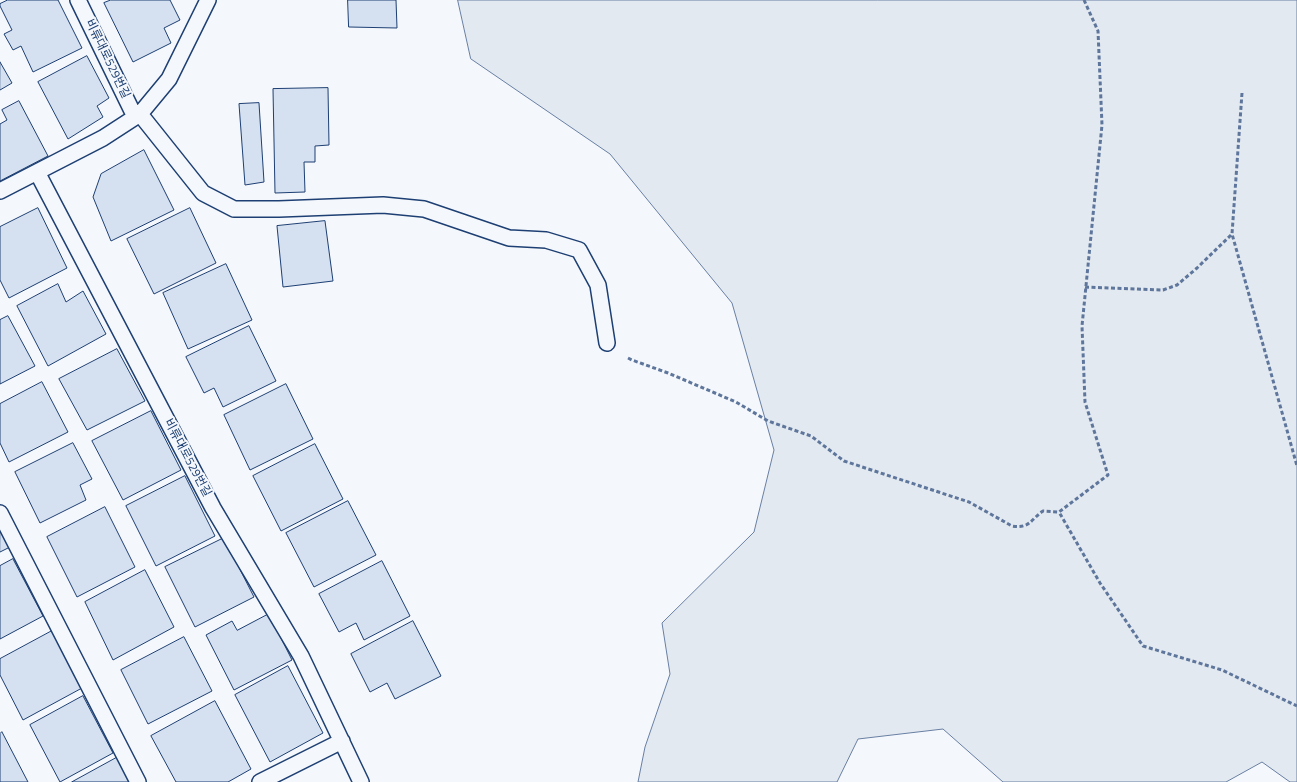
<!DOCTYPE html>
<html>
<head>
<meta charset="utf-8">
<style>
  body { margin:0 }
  canvas { display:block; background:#f4f7fb }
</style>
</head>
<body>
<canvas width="1297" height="782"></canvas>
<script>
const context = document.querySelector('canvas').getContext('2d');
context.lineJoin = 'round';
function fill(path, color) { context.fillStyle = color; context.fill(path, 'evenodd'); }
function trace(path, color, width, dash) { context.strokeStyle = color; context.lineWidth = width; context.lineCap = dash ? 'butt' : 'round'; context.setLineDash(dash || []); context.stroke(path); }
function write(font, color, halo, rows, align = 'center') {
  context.font = font + ' "Titillium Web","Noto Sans KR",sans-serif'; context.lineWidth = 4; context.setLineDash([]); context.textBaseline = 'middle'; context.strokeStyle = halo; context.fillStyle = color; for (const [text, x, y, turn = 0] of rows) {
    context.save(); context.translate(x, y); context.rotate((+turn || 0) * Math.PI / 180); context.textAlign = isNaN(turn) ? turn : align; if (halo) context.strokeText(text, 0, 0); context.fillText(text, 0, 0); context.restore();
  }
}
const green = new Path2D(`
  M 458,0 L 1297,0 L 1297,782 L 1290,782 L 1262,762 L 1226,782 L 1003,782 L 943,729 L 858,739 L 837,782 L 638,782 L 645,747 L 670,674 L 662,623 L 754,532 L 774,450 L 732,303 L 610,154 L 471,59 Z`);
const building = new Path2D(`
  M 8,0 L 58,0 L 82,48 L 33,72 L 21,46 L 13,50 L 4,34 L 12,30 L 0,6 L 0,4 Z
  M 111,0 L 170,0 L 180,20 L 164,28 L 171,43 L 133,62 L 104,3 Z
  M 348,0 L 396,0 L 397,28 L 349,27 Z
  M 87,56 L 109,98 L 97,106 L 103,117 L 68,139 L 38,82 Z
  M 0,62 L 12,83 L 0,90 Z
  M 328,88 L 329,145 L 315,146 L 315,162 L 304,162 L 305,192 L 275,193 L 273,89 Z
  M 19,101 L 48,156 L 0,181 L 0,124 L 7,120 L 2,110 Z
  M 259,103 L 264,182 L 245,185 L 239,104 Z
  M 144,150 L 174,210 L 111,241 L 93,197 L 101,174 Z
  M 38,208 L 67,268 L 9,298 L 0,280 L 0,227 Z
  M 190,208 L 216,263 L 154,294 L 127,239 Z
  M 325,221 L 333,281 L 283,287 L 277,226 Z
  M 226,264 L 252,320 L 188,349 L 163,293 Z
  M 58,284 L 66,302 L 83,291 L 106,334 L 48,366 L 17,306 Z
  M 8,316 L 35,366 L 0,384 L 0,320 Z
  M 249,326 L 276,381 L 223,407 L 214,388 L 204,393 L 186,357 Z
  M 117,349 L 145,401 L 87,430 L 59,379 Z
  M 42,382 L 68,432 L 9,462 L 0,443 L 0,404 Z
  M 286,384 L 313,439 L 250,470 L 224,415 Z
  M 151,411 L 181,470 L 123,500 L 92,441 Z
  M 73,443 L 92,479 L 80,485 L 86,500 L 40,523 L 15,472 Z
  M 315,444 L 343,499 L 281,531 L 253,476 Z
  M 185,476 L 215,536 L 156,566 L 126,506 Z
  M 348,501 L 376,555 L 314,587 L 286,533 Z
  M 105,507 L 135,567 L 77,597 L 47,537 Z
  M 0,529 L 10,547 L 0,552 Z
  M 224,538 L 254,597 L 195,627 L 165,567 Z
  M 13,559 L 43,616 L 0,639 L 0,566 Z
  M 382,561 L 410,616 L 364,640 L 356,623 L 339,632 L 319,594 Z
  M 145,570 L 174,627 L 113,660 L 85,602 Z
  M 269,614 L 292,660 L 234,690 L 206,635 L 232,621 L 237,630 Z
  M 413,621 L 441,676 L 395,699 L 387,683 L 370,692 L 351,654 Z
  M 52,631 L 82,688 L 23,720 L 0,675 L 0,659 Z
  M 184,637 L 212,691 L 148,724 L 121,670 Z
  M 288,666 L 323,733 L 270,762 L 235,695 Z
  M 83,696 L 113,753 L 60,782 L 30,725 Z
  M 215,701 L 251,769 L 228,782 L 176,782 L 151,736 Z
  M 2,732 L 28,782 L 0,782 L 0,734 Z
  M 118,757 L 131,782 L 72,782 Z`);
const path = new Path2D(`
  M 1084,0 L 1098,31 L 1102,125 L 1082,326 L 1085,402 L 1108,475 L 1059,512 L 1100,583 L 1143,646 L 1222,670 L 1297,706
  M 1242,93 L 1232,234 L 1297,466
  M 1085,287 L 1163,290 L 1177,285 L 1197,268 L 1232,234
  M 628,358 L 632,360 L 668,373 L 736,402 L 768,421 L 811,436 L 844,461 L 969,502 L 1012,526 C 1030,529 1031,519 1043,511 L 1059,512`);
const lane = new Path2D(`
  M 78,0 L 135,117
  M 140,114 L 203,193 L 234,209 L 279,209 L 383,205 L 424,209 L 509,238 L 546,240 L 579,250 L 598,285 L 607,343
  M 37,172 L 213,508 L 301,656 L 361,782
  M 0,191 L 103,138 L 140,114 L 169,79 L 208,0
  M 0,513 L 138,782
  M 260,782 L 342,741`);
const streetNames = [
  ["비류대로529번길",107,59,64],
  ["비류대로529번길",187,458,62]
];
fill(green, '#e3e9f0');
trace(green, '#687fa3', 1);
fill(building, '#d5e0f0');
trace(building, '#1d3f73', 1);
trace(lane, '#1d3f73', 18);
trace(path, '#5e769c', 3, [4, 2.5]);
trace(lane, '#f4f7fb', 15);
write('12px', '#1d3f73', '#f4f7fb', streetNames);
</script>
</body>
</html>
